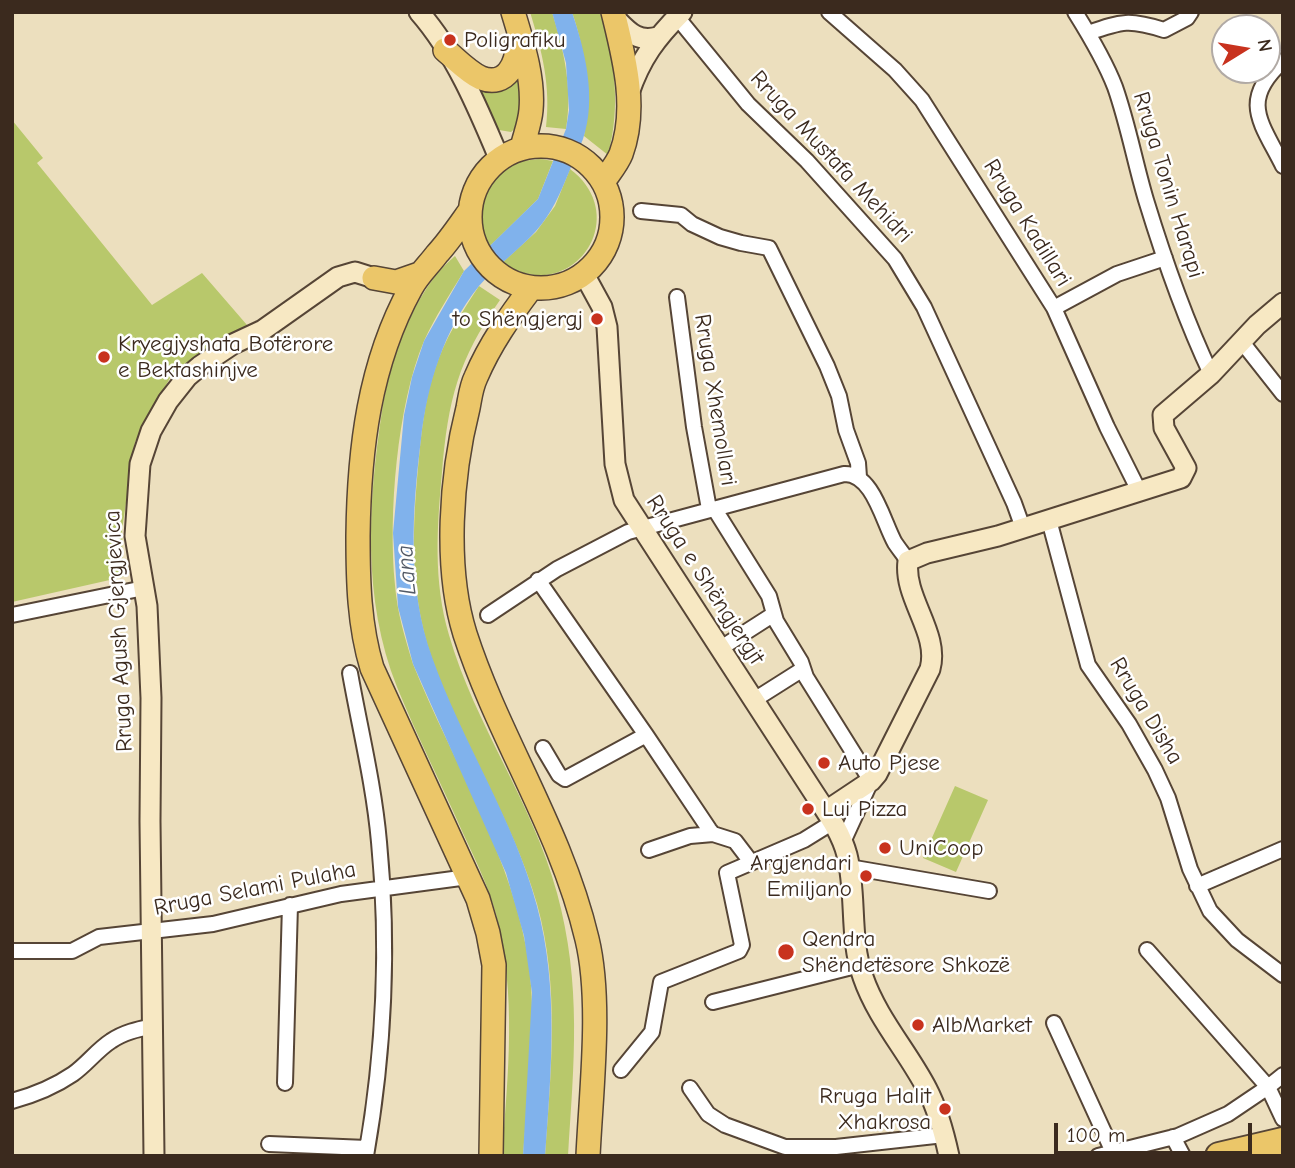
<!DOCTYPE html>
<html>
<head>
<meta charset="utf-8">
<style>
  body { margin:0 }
  #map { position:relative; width:1295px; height:1168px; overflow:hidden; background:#ecdfbe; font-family:"Comic Neue",sans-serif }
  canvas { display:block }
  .frame { position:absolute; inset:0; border:14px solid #3b2a1e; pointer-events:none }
  .north { position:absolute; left:1211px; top:14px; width:70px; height:70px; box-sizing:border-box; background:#fff; border:2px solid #b1aaa5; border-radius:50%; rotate:79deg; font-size:19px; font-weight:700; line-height:28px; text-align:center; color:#3b2a1e }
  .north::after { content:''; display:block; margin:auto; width:24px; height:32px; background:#c8321e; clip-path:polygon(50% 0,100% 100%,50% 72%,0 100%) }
  .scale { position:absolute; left:1054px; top:1123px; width:198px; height:32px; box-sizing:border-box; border:4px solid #3b2a1e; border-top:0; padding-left:9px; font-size:21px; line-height:24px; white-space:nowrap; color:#3b2a1e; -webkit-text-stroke:5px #fff; paint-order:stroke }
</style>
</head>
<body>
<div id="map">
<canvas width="1295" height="1168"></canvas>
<div class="frame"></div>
<div class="north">N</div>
<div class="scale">100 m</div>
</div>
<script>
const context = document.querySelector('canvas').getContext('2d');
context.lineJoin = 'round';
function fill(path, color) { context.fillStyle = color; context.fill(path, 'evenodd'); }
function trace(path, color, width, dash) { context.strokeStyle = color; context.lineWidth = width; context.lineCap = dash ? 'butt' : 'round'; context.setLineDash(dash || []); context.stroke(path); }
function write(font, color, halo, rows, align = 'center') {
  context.font = font + ' "Comic Neue",sans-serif'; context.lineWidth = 5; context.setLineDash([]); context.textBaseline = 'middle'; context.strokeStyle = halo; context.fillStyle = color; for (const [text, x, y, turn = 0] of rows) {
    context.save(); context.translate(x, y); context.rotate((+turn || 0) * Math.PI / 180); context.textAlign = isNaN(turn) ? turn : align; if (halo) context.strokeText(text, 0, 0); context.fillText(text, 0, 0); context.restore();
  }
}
const green = new Path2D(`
  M 530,12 L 552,12 C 564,51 573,89 566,129 L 546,127 C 551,86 542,51 530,12 Z
  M 572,12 L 600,12 C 615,60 621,106 608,155 L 584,136 C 591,92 586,54 572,12 Z
  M 519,70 L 519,125 L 511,132 L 499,130 L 471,78 Z
  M 12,120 L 43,158 L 37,163 L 152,305 L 202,273 L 247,325 L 224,337 L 170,378 L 135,442 L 122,530 L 123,577 L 12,602 Z
  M 541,159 L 553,161 L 538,199 L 488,248 C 471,219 480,178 513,164 C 522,160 532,160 541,159 Z
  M 570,169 C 634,217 572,308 502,263 L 536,232 L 555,206 Z
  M 455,256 L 464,271 C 450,294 435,317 424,341 C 397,405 388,516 395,585 C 397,612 405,638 413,664 C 452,761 515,861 529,965 C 537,1028 528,1093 523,1156 L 502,1156 C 508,1071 517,998 496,914 C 488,885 475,859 462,831 C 441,783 417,736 397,687 C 362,598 368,504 382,411 C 390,361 414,289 455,256 Z
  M 479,286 L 500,300 C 458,360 448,400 442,472 C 437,527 433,581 449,635 C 475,725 533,803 557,893 C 582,985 574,1063 568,1156 L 545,1156 C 551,1072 560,986 537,904 C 512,817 460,741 431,656 C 410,594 412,532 418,468 C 421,435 424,401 435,369 C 444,340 462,312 479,286 Z
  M 955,786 L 988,800 L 956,872 L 923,858 Z`);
const water = new Path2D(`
  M 552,12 L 572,12 C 585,51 597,98 583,139 C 579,150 573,161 569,172 C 560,194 552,213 536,231 C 519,250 496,266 479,286 C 444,329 427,385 421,439 C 412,512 407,587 432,657 C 462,742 514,819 537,906 C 559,988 551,1072 545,1156 L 523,1156 L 532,993 L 524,936 L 506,873 L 413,664 L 398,607 L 393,533 L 404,415 L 412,377 L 424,341 L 464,271 L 538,199 L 566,129 L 569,110 L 566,63 Z`);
const street = new Path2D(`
  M 829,12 L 895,70 L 922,100 L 1054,308 L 1107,427 L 1139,491
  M 1075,12 C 1090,36 1105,61 1115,87 C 1128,124 1135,163 1146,200 C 1164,259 1185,319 1211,374
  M 677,17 L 748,104 L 807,161 L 895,259 L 924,307 L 1014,503 L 1023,528
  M 1088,33 C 1123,21 1129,19 1164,30 L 1187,18 L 1191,12
  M 1283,61 C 1239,101 1261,122 1283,166
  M 641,211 L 681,215 L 692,224 L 720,237 L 741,243 L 769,248 L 827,366 L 839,396 L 846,430 L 858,463 L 859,477
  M 677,297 L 694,427 L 709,509
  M 1054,308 L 1117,274 L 1165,258
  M 1242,342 L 1283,394
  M 714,508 L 769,596 L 776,621 L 801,662 L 806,677 L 871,781 L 843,842
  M 1049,520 L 1088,665 L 1129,724 L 1155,770 L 1168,798 L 1190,869 L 1210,911 L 1237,940 L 1283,975
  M 538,580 L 646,735 L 709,829 L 713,834 L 735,841 L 751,862
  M 12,615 L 144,588
  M 488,615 L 557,569 L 628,532 L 844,474 C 873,473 883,522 895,543 C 899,549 904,555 908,561
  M 721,648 L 774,614
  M 350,673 C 360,729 374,785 379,842 C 389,946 384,1053 366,1156
  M 754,700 L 803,669
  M 543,748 L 559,775 L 565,779 L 646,735
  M 649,850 L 690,836 L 713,834
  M 849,867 L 989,891
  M 1197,886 L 1283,849
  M 1147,950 L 1268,1087 L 1283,1075
  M 12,951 L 72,951 L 99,937 L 213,924 L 341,894 L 468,877
  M 713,1002 L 860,965
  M 1054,1023 L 1113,1152
  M 621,1070 L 652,1032 L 661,982 L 739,951 L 742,945 L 727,873 L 804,840 L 833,822
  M 285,1083 L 290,905
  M 690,1088 L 708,1114 L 725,1125 L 785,1147 L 836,1147 L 944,1135
  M 12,1101 C 34,1095 54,1087 73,1074 C 87,1064 97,1050 111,1041 C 124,1032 139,1029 153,1026
  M 1173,1137 L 1183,1156
  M 269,1144 L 367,1148
  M 1098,1156 L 1178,1136 L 1228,1114 L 1268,1087 L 1283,1119`);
const secondary = new Path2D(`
  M 419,12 C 455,53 478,108 499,158
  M 614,17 C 628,31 637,43 658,37
  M 629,93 C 641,58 656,38 682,12
  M 584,274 L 602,307 L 607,327 L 615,464 L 624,500 L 814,793 C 827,813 841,832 847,855 C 857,895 849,938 863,977 C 877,1018 908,1052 927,1089 C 938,1110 944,1133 949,1156
  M 826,811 L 871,781 L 877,774 L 930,669 C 940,633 903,598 908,561 L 927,553 L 998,536 L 1181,478 L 1186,468 L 1164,428 L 1163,415 L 1211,374 L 1257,325 L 1283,303
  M 154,1156 L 150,821 L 151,698 L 147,606 L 135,536 L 140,464 L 151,431 L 168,401 L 187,377 L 200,366 L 233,344 L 263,330 L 338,277 L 355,272 L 374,278`);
const primary = new Path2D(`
  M 513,12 C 522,42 534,78 531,110 C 530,123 525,135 522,148
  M 445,50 C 456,59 468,72 481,78 C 507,88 518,62 517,42
  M470 217a71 71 0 1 1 142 0a71 71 0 1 1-142 0Z
  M 603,182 C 609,173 617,164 621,154 C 638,108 624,57 613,12
  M 469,212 C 459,226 449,241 437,254 C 428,266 418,275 411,288 C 369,364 359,450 358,536 C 358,581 359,625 372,668 L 478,899 L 488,933 L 494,965 L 491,1156
  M 374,278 L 396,282 L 419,274
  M 531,288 C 510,316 490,344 476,377 C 471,387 470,398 468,408 C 451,475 444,567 465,634 C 499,739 561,829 587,939 C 602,1001 591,1091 588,1156`);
const highway = new Path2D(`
  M 1219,1156 L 1283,1141`);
const markers = [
  [450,40,7,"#c8321e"],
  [597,319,7,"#c8321e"],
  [104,357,7,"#c8321e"],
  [824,763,7,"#c8321e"],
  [808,809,7,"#c8321e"],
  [885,848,7,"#c8321e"],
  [866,876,7,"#c8321e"],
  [786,952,9,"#c8321e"],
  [918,1025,7,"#c8321e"],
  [945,1109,7,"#c8321e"]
];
const poiNames = [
  ["Poligrafiku",464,40],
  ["to Shëngjergj",583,319,"right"],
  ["Kryegjyshata Botërore",118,344],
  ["e Bektashinjve",118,370],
  ["Auto Pjese",838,763],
  ["Lui Pizza",822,809],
  ["UniCoop",899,848],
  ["Argjendari",852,863,"right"],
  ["Emiljano",852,889,"right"],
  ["Qendra",802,939],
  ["Shëndetësore Shkozë",802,965],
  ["AlbMarket",932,1025],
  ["Rruga Halit",931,1096,"right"],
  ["Xhakrosa",931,1122,"right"]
];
const streetNames = [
  ["Rruga Mustafa Mehidri",831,157,47],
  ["Rruga Tonin Harapi",1168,185,73],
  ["Rruga Kadillari",1027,223,58],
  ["Rruga Xhemollari",715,400,81],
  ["Rruga e Shëngjergjt",705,580,57],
  ["Rruga Agush Gjergjevica",119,631,-93],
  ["Rruga Disha",1146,711,59],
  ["Rruga Selami Pulaha",255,889,-11]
];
const waterNames = [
  ["Lana",407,570,-94]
];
fill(green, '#b8c86b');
fill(water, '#80b2ec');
trace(street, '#564536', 18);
trace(secondary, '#564536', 23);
trace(primary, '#564536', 26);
trace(highway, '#564536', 30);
trace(street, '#fff', 14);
trace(secondary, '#f7e8c3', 19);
trace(primary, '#ebc669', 23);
trace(highway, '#ebc669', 26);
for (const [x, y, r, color] of markers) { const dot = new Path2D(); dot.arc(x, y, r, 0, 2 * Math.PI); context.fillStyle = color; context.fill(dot); trace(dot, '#fff', 2.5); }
write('23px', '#3b2a1e', '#fff', poiNames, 'left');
write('23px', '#3b2a1e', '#fff', streetNames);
write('italic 24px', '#535a66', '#fff', waterNames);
</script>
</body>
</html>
